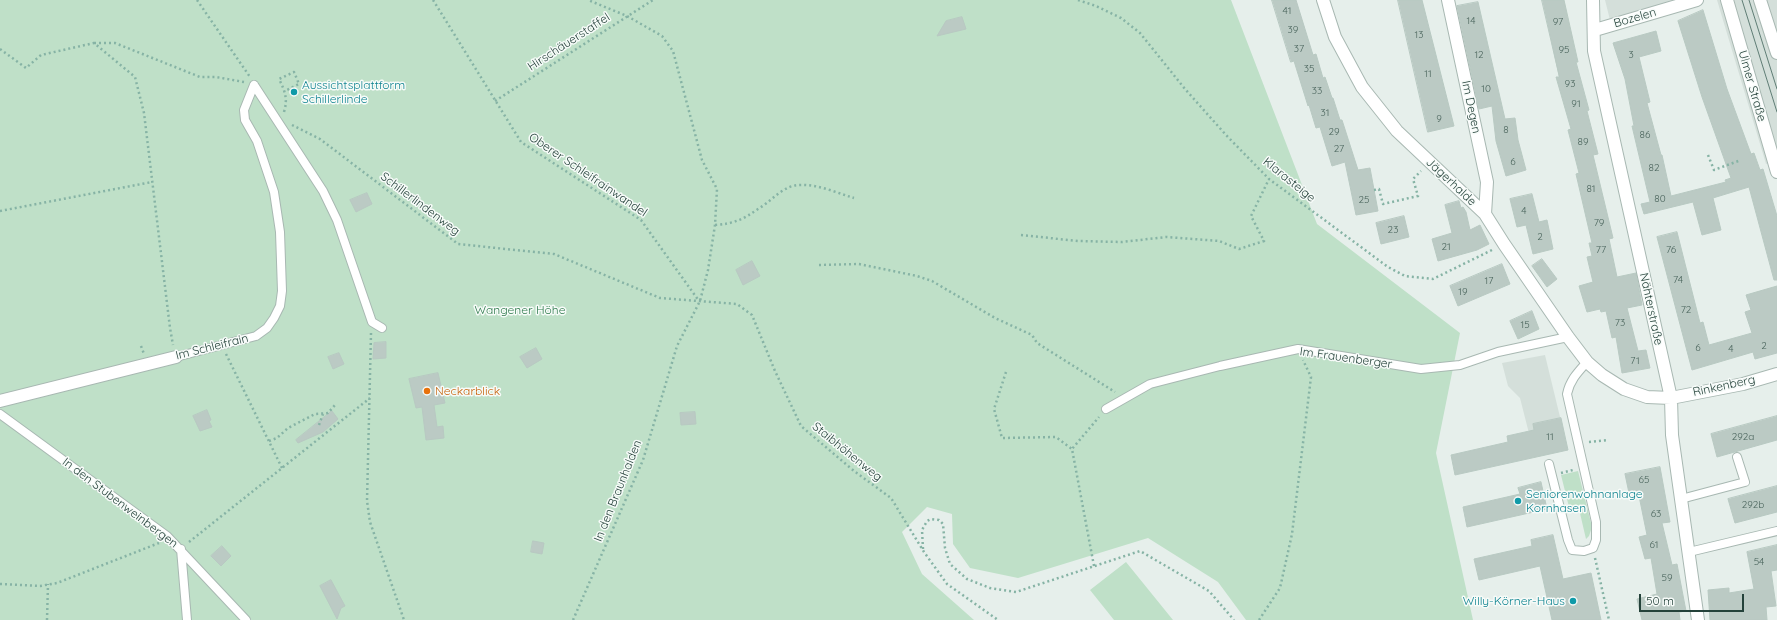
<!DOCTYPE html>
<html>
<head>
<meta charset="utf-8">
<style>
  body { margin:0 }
  #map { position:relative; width:1777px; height:620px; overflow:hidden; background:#e6efeb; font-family:Quicksand,sans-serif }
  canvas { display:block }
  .scale { position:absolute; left:1639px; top:594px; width:105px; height:18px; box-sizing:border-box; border:2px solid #24423a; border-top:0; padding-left:5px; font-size:12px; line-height:14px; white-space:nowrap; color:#24423a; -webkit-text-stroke:3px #f7fbf9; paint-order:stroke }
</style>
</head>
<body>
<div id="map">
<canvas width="1777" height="620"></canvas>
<div class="scale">50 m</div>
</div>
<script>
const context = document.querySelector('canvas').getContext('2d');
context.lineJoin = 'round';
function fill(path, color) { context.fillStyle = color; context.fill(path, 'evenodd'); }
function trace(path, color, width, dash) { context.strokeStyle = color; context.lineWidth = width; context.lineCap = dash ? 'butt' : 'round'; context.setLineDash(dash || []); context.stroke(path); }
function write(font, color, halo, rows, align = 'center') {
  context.font = font + ' Quicksand,sans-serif'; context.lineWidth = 3; context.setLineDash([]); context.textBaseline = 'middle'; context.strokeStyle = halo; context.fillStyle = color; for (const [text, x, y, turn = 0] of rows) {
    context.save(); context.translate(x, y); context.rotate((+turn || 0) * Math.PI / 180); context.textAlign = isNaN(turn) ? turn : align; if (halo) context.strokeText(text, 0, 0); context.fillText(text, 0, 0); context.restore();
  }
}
const built = new Path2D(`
  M 1605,0 L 1690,0 L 1611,24 Z
  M 1717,0 L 1777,0 L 1777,160 L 1766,164 Z
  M 1545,355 L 1568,450 L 1535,457 L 1520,398 L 1508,386 L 1502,363 Z`);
const green = new Path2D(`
  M 0,0 L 1231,0 L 1317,224 L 1460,333 L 1436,453 L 1473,620 L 1246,620 L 1218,582 L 1148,538 L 1018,578 L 970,568 L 953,544 L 952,514 L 927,507 L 902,532 L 922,574 L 974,620 L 0,620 Z
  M 1578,471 L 1592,527 L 1589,536 L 1586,539 L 1579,509 L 1570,511 L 1561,475 Z
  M 1126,562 L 1173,620 L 1114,620 L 1090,590 Z`);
const building = new Path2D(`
  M 1272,0 L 1296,0 L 1313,55 L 1316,54 L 1323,78 L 1325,77 L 1332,98 L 1333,98 L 1340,120 L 1342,120 L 1358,170 L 1370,168 L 1378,211 L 1356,215 L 1345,162 L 1332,166 L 1320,127 L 1316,128 L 1309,105 L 1308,106 L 1294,61 L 1291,62 Z
  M 1398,0 L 1422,0 L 1454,126 L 1428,132 Z
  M 1542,0 L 1564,0 L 1578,62 L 1576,62 L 1589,110 L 1587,111 L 1598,154 L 1593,155 L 1613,238 L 1609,239 L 1617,277 L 1636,273 L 1642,305 L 1627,308 L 1638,351 L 1646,350 L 1650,368 L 1622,373 L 1616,337 L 1612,338 L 1606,311 L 1601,312 L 1600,309 L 1587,312 L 1579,286 L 1593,282 L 1587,257 L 1592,256 L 1589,243 L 1592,243 L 1576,174 L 1579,173 L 1568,130 L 1571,129 L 1556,77 L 1559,77 Z
  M 1478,2 L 1505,119 L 1515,118 L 1518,140 L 1526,170 L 1506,176 L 1496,141 L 1492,106 L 1479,109 L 1457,6 Z
  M 1703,10 L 1727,89 L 1751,154 L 1754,153 L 1760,170 L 1763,169 L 1777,216 L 1777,280 L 1774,280 L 1749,187 L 1713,198 L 1721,230 L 1702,235 L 1693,202 L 1644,214 L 1641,204 L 1650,202 L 1632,126 L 1634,126 L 1625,79 L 1613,43 L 1656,31 L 1661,51 L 1639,57 L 1650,102 L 1647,103 L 1661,155 L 1662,155 L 1671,196 L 1726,182 L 1725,180 L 1731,178 L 1702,97 L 1678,21 Z
  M 962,17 L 966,29 L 937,36 L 946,21 Z
  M 367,193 L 372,204 L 356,212 L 350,200 Z
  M 1532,194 L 1539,222 L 1547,220 L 1553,249 L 1533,254 L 1526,225 L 1517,227 L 1510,199 Z
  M 1459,201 L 1461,208 L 1463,207 L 1466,212 L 1470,230 L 1480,225 L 1489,244 L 1477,250 L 1438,261 L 1432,239 L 1452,233 L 1445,205 Z
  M 1404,216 L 1409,237 L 1381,244 L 1376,223 Z
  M 1677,232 L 1700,323 L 1703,322 L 1709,345 L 1752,333 L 1745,312 L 1751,310 L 1746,295 L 1777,286 L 1777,353 L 1755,359 L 1753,352 L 1692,370 L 1657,237 Z
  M 1542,259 L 1557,279 L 1547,287 L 1532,266 Z
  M 752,261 L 760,276 L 743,285 L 736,270 Z
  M 1502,264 L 1510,284 L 1458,306 L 1450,286 Z
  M 1532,311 L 1539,329 L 1518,339 L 1510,321 Z
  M 386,342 L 386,358 L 373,359 L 374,343 Z
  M 536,348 L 542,359 L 527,368 L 520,357 Z
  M 339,353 L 344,364 L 333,369 L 328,357 Z
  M 438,373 L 445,403 L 434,405 L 437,427 L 443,426 L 444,438 L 426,440 L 422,407 L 416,408 L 409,379 Z
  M 207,410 L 211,420 L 209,421 L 212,427 L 200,431 L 193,416 Z
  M 332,411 L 338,419 L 323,432 L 298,443 L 296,440 Z
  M 695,412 L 696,424 L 681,425 L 680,413 Z
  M 1777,416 L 1777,440 L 1717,457 L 1711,434 Z
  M 1561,418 L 1568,450 L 1455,475 L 1451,455 L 1508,442 L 1507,436 L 1534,430 L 1533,424 Z
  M 1660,467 L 1670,522 L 1662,523 L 1672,565 L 1677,564 L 1686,611 L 1679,612 L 1680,620 L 1642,620 L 1637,599 L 1657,594 L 1651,558 L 1645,559 L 1639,537 L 1647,535 L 1638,491 L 1629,493 L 1625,474 Z
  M 1541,482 L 1547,509 L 1467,527 L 1463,507 L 1520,494 L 1518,488 Z
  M 1777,486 L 1777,512 L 1735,523 L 1728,499 Z
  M 1553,535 L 1563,579 L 1591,573 L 1601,620 L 1552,620 L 1540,566 L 1479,580 L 1474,559 L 1532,546 L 1531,540 Z
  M 533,541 L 544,543 L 542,554 L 531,552 Z
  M 1777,545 L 1777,570 L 1771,571 L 1776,606 L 1766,607 L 1767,620 L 1710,620 L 1708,590 L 1729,588 L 1729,593 L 1754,589 L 1747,552 Z
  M 222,546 L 231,556 L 221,566 L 211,556 Z
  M 331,580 L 345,606 L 341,608 L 337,619 L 320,586 Z`);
const path = new Path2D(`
  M 197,0 L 250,77
  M 433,0 L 521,142 L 641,220 L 699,301
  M 1078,0 L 1096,6 L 1121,18 L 1140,33 L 1185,89 L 1226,135 L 1269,179 L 1388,267 L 1405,276 L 1433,279 L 1494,249
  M 94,43 L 115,43 L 200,77 L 216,77 L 244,82
  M 0,49 L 26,68 L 41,55 L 94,43 L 135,77 L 144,113 L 170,328 L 173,345
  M 495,101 L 653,0
  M 284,112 C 288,99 285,91 279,79 L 294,72 L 299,84 L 285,91
  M 292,125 L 320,139 L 458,244 L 554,254 L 660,298 L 737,304 L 752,315 L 775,371 L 801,426 L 854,471 L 891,498 L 924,552 L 947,584 L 998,620
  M 1708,155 L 1714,170 L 1741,160
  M 1374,190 L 1379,189 L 1383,204 L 1418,196 L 1413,179 L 1421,171
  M 0,211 L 152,182
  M 715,225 C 733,224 744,219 758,209 C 772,201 783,185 800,185 C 818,184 837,193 854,198
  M 1021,235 L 1078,241 L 1122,242 L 1166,237 L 1219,241 L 1239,249 L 1264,241 L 1251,216 L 1269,179
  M 819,265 L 859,264 L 917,276 L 932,281 L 995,318 L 1032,335 L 1037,343 L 1115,392
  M 371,333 L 367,501 L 370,522 L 404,620
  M 141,346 L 144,354
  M 226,354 L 282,468
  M 1006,372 L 994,409 L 1002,438 L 1056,437 L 1072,449
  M 319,425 L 323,414
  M 269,441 L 277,438 L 288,428 L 315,414 L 328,413 L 335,405
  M 1589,442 L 1608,440
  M 1561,473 L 1573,470
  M 189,542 L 370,398
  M 923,549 L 922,530 L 927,521 L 931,519 L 939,520 L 943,524 L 945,548 L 950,564 L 967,579 L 990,588 L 1016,592 L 1140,551 L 1209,591 L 1234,620
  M 1595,558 L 1609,620
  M 1094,566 L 1072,449 L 1099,417
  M 0,584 L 40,586 L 57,583 L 159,543
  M 47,620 L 48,584
  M 573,620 L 643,460 L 677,346 L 700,301 L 708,270 L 715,225 L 717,189 L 702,160 L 673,51 L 662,36 L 627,16 L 588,0
  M 1259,620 L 1280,588 L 1292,534 L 1311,377 L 1303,360`);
const service = new Path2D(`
  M 254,85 L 323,191 L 337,220 L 372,322 L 382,328
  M 176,357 L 256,336 L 267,328 L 274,318 L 280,306 L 282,291 L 280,232 L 274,192 L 257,141 L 245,120 L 244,110 L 254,85
  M 1106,409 L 1150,384 L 1220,366 L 1298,349 L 1421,369 L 1460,365 L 1498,352 L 1568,337
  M 0,414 L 167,536 L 246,620
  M 1549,464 L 1568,540 L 1572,550 L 1584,551 L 1593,548 L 1596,540 L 1596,522 L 1567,394 C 1570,380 1578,372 1587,362
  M 1681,499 L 1745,482 L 1737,457
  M 181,549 L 187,620
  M 1689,552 L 1777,531`);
const minor = new Path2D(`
  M 1323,0 L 1335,37 L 1362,87 L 1397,131 L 1485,214 L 1504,244 L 1568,337 L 1587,362 L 1602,375 L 1624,389 L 1647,397 L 1671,398 L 1743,384 L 1777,374
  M 1448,0 L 1487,182 L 1485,214
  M 1593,0 L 1594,51 L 1671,398 L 1672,435 L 1698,620
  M 1595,30 L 1697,0
  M 0,401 L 176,357`);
const tertiary = new Path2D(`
  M 1727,0 L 1777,172
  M 1760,0 L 1777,53`);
const tram = new Path2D(`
  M 1742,0 L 1777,112
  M 1749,0 L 1777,89`);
const markers = [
  [294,92,4,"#0f9aa8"],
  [427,391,4,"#e8710a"],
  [1518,501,4,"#0f9aa8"],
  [1573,601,4,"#0f9aa8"]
];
const numberNames = [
  ["41",1287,11],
  ["14",1471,21],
  ["97",1558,22],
  ["39",1293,30],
  ["13",1419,35],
  ["37",1299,49],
  ["95",1564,50],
  ["12",1479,55],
  ["3",1631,55],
  ["35",1309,69],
  ["11",1428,74],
  ["93",1570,84],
  ["10",1486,89],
  ["33",1317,91],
  ["91",1576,104],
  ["31",1325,113],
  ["9",1439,119],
  ["8",1506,130],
  ["29",1334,132],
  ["86",1645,135],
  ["89",1583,142],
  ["27",1339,149],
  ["6",1513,162],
  ["82",1654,168],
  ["81",1591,189],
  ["80",1660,199],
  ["25",1364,200],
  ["4",1524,211],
  ["79",1599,223],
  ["23",1393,230],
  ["2",1540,237],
  ["21",1446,247],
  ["77",1601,250],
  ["76",1671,250],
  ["74",1678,280],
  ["17",1489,281],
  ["19",1463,292],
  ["72",1686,310],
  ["73",1620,323],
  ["15",1525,325],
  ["2",1764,346],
  ["6",1698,348],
  ["4",1731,349],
  ["71",1635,361],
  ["11",1550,437],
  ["292a",1743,437],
  ["65",1644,480],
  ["292b",1753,505],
  ["63",1656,514],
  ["61",1654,545],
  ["54",1759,562],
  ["59",1667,578]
];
const streetNames = [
  ["Bozelen",1635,18,-16],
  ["Hirschäuerstaffel",569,42,-33],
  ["Ulmer Straße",1752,86,74],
  ["Im Degen",1471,107,78],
  ["Oberer Schleifrainwandel",588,175,34],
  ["Klarasteige",1289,180,39],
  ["Jägerhalde",1451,182,43],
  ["Schillerlindenweg",420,204,37],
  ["Nähterstraße",1651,309,78],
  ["Im Schleifrain",212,347,-14],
  ["Im Frauenberger",1346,358,8],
  ["Rinkenberg",1724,386,-12],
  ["Staibhöhenweg",847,452,39],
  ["In den Braunhalden",618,491,-68],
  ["In den Stubenweinbergen",120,503,37]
];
const cultureNames = [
  ["Aussichtsplattform",302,85],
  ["Schillerlinde",302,99],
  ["Seniorenwohnanlage",1526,494],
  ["Kornhasen",1526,508],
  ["Willy-Körner-Haus",1565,601,"right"]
];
const parkNames = [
  ["Wangener Höhe",520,310]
];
const foodNames = [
  ["Neckarblick",435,391]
];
fill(built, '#d4dfda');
fill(green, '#bfe0c8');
fill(building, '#bbcac4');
trace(building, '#b8c9c2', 1);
trace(service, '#a8b8b2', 10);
trace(minor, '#a8b8b2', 14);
trace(tertiary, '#a8b8b2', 14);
trace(path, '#86b3a5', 2.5, [2, 3]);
trace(service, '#fff', 8);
trace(minor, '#fff', 12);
trace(tertiary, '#fff', 12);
trace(tram, '#5f7d75', 1);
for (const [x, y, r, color] of markers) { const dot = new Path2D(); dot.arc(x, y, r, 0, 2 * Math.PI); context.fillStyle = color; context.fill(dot); trace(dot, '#f7fbf9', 1.5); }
write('10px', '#4a645c', null, numberNames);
write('12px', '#24423a', '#f7fbf9', streetNames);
write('12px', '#0d838f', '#f7fbf9', cultureNames, 'left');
write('12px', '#2d7a4b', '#f7fbf9', parkNames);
write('12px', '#c56008', '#f7fbf9', foodNames, 'left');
</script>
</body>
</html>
